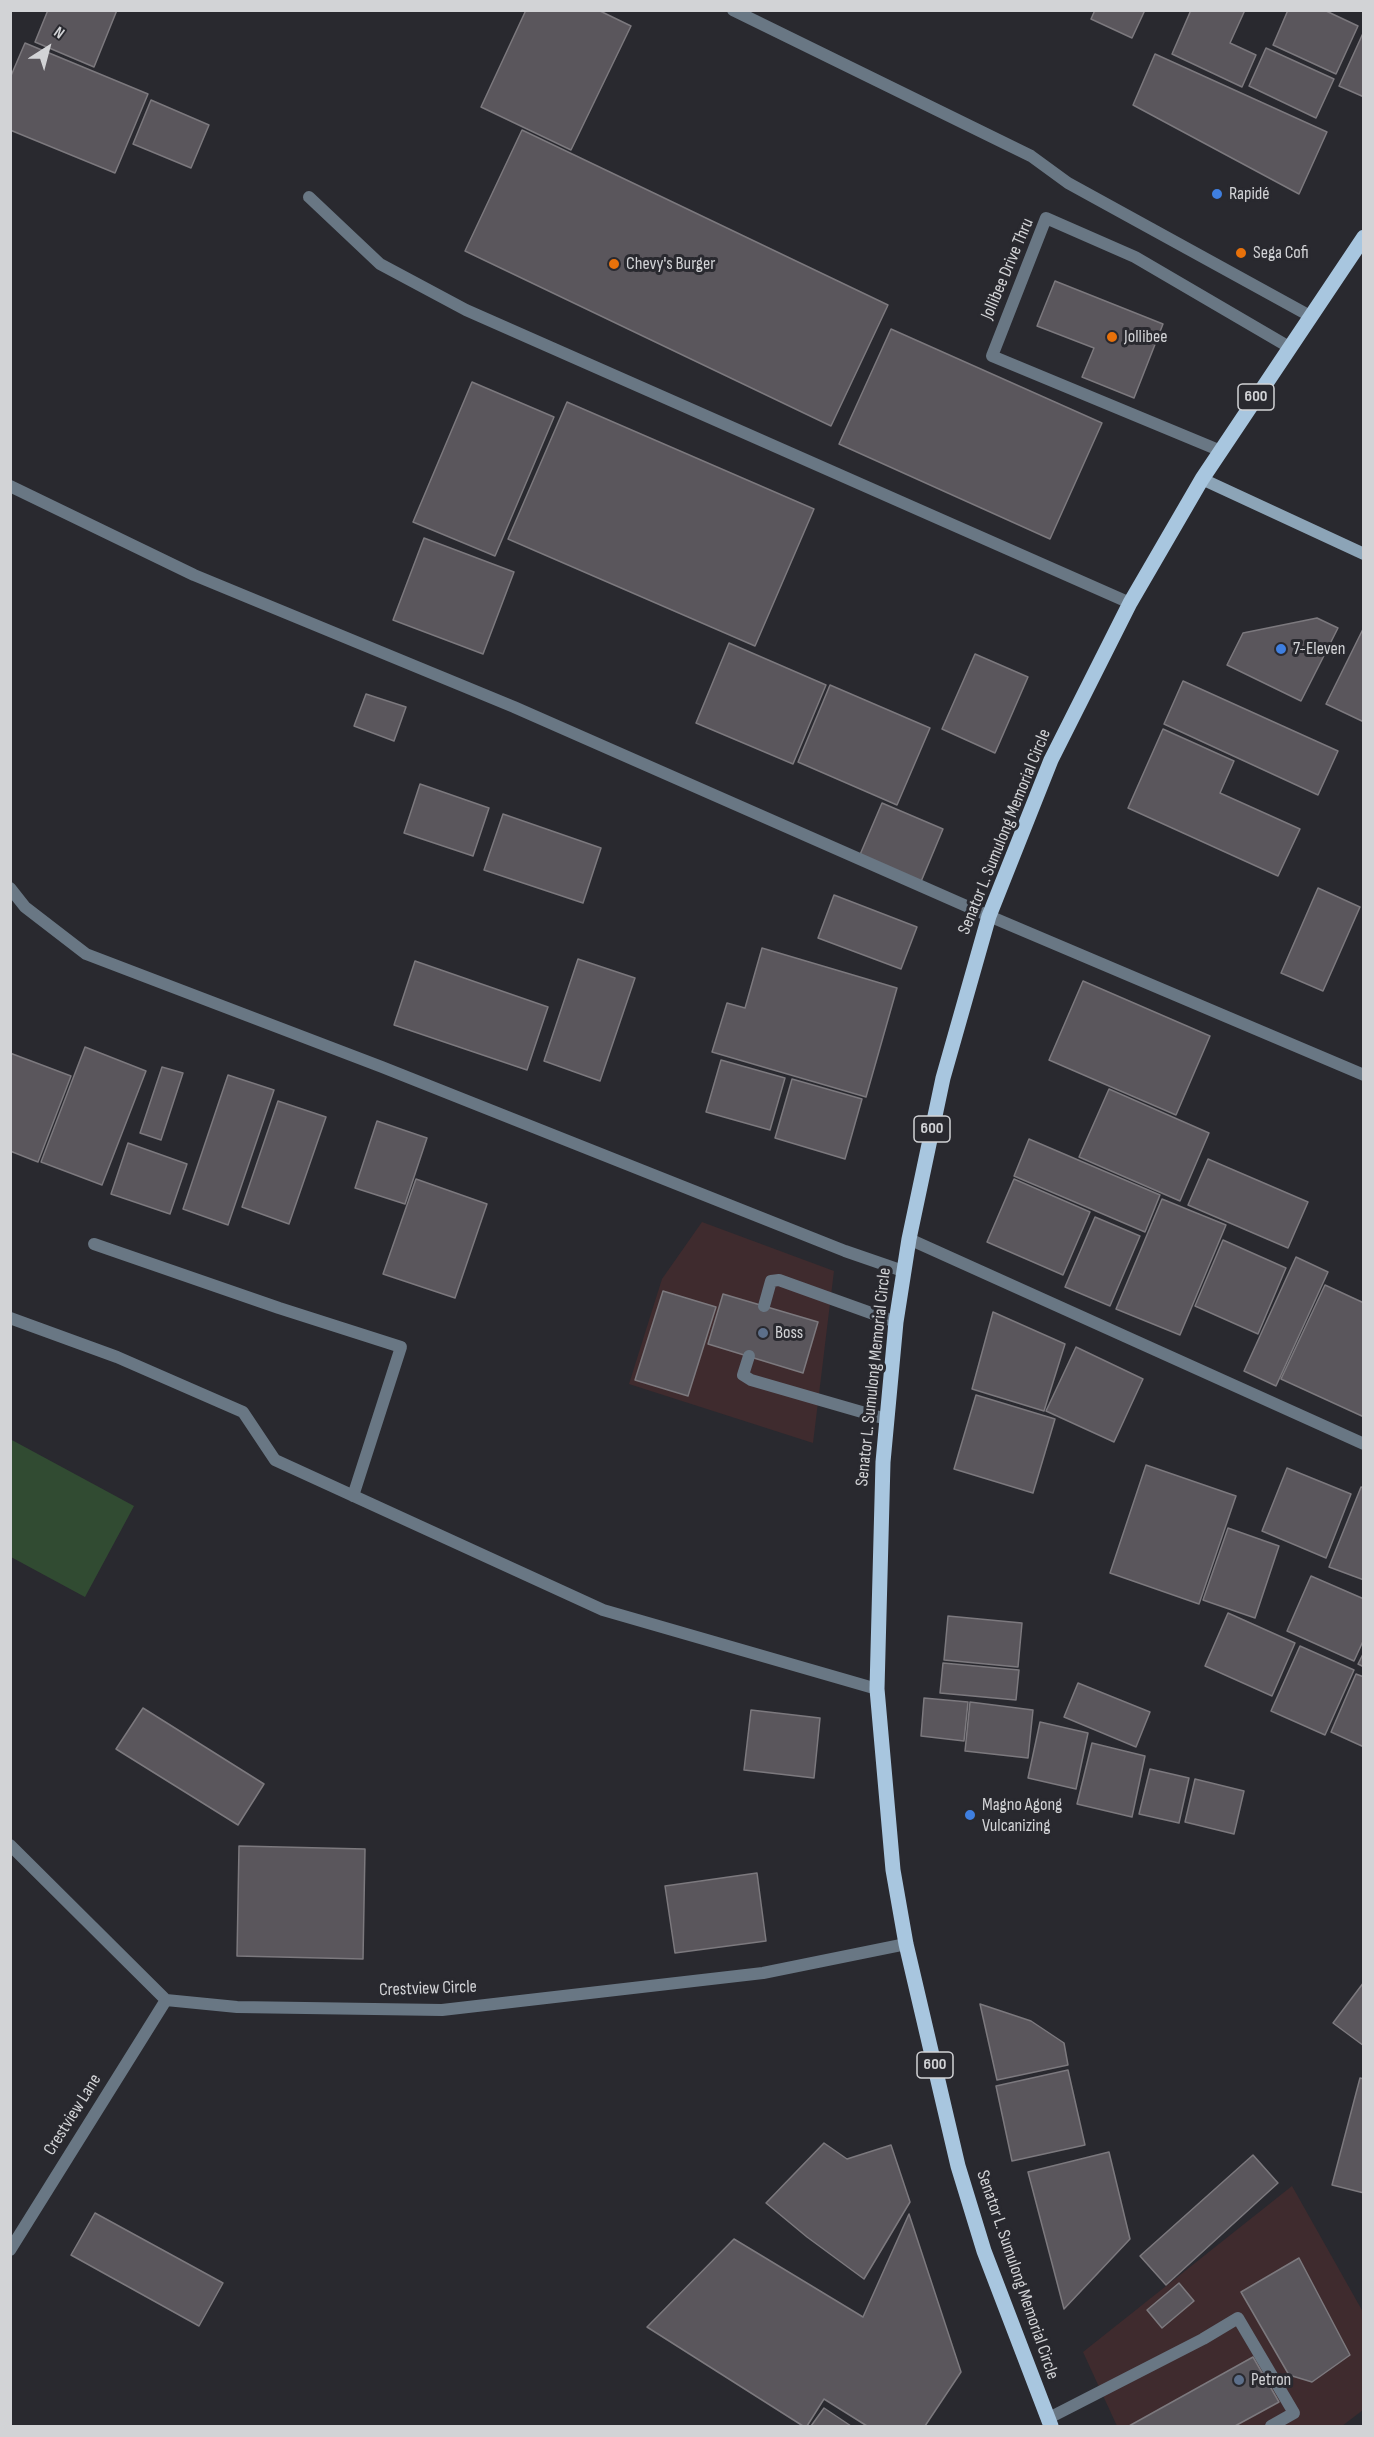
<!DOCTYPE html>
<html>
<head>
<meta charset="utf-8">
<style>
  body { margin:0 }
  #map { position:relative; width:1374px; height:2437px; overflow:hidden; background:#29292f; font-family:"Sofia Sans Condensed",sans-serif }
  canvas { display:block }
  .frame { position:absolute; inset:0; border:12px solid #d2d3d6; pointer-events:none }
  .north { position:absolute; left:18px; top:18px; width:60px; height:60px; -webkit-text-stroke:4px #29292f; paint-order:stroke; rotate:36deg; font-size:16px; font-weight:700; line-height:24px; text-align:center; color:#d2d3d6 }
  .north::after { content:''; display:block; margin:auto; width:21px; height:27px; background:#d2d3d6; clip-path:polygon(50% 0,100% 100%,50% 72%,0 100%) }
</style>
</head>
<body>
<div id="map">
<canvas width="1374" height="2437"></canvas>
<div class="frame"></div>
<div class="north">N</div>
</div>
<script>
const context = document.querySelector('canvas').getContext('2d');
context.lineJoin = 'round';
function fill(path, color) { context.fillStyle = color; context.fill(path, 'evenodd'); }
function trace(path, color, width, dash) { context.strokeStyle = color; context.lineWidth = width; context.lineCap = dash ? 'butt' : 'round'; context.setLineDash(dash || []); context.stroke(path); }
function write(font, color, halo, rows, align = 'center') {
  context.font = font + ' "Sofia Sans Condensed",sans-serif'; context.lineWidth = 6; context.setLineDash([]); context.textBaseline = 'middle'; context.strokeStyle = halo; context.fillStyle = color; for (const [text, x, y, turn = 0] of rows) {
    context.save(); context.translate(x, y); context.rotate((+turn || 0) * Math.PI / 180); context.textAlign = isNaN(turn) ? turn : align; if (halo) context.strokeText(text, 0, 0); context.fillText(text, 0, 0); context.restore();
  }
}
const commercial = new Path2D(`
  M 702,1222 L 834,1271 L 813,1443 L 629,1384 L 662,1279 Z
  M 1292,2186 L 1363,2312 L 1363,2410 L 1342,2426 L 1117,2426 L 1083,2352 Z`);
const green = new Path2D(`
  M 10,1439 L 134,1506 L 85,1597 L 11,1557 Z`);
const building = new Path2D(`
  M 48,10 L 117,10 L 94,67 L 35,42 Z
  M 526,10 L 598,10 L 631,26 L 571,150 L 481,107 Z
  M 1095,10 L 1145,10 L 1132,38 L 1091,19 Z
  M 1191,10 L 1245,10 L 1230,43 L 1256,55 L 1242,87 L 1172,54 Z
  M 1288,10 L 1324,10 L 1358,26 L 1336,74 L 1273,45 Z
  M 1364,31 L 1364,97 L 1339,86 Z
  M 25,43 L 148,94 L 115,173 L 10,130 L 10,78 Z
  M 1266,48 L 1334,79 L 1316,118 L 1249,86 Z
  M 1155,54 L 1327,132 L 1299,194 L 1133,105 Z
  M 151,100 L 209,125 L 191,168 L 133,144 Z
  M 522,130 L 888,305 L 831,426 L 465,251 Z
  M 1055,281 L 1163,324 L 1134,398 L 1082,377 L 1094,348 L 1037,326 Z
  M 891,329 L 1102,423 L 1050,539 L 839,444 Z
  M 472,382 L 554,417 L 495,556 L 413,522 Z
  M 567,402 L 814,509 L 755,646 L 508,539 Z
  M 424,538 L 514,572 L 483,654 L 393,620 Z
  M 1317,618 L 1338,628 L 1301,701 L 1227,665 L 1243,633 Z
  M 1364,627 L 1364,722 L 1326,704 Z
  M 729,643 L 826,685 L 793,764 L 696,723 Z
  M 975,654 L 1028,677 L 995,753 L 942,729 Z
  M 1183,681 L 1338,751 L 1318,795 L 1164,724 Z
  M 830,685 L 930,728 L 897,805 L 798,762 Z
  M 366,694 L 406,707 L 394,741 L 354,726 Z
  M 1163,729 L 1234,761 L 1220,793 L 1300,829 L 1278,876 L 1128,808 Z
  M 420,784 L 489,808 L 473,856 L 404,833 Z
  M 882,803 L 943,829 L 920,884 L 859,857 Z
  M 503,814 L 601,848 L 583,903 L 484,870 Z
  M 1318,888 L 1360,907 L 1323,991 L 1281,973 Z
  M 834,895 L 917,927 L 901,969 L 818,938 Z
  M 762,948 L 897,988 L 866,1097 L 712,1052 L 727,1003 L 745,1008 Z
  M 578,959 L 635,978 L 600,1081 L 544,1061 Z
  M 415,961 L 548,1007 L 527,1070 L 394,1025 Z
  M 1083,981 L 1210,1036 L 1176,1115 L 1049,1060 Z
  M 85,1047 L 146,1071 L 102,1185 L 41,1162 Z
  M 10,1053 L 71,1076 L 38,1162 L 10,1151 Z
  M 721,1060 L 785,1078 L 770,1130 L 706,1112 Z
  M 162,1067 L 183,1073 L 161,1140 L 140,1133 Z
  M 228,1075 L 274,1090 L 228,1225 L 183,1209 Z
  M 792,1079 L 862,1099 L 845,1159 L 775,1138 Z
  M 1109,1089 L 1209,1133 L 1180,1201 L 1079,1157 Z
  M 278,1101 L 326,1117 L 289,1224 L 242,1207 Z
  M 377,1121 L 427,1138 L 405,1204 L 355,1188 Z
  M 1029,1139 L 1160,1195 L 1145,1232 L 1014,1176 Z
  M 128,1143 L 187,1164 L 170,1214 L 111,1194 Z
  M 1208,1159 L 1308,1202 L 1288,1248 L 1188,1205 Z
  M 416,1179 L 487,1204 L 455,1298 L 383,1274 Z
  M 1014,1179 L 1090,1212 L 1063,1275 L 987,1242 Z
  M 1162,1199 L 1226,1225 L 1180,1335 L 1116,1309 Z
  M 1095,1217 L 1140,1236 L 1110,1306 L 1065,1287 Z
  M 1223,1240 L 1286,1268 L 1258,1334 L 1195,1306 Z
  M 1296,1257 L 1328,1272 L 1276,1386 L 1244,1371 Z
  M 1325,1285 L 1364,1303 L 1364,1417 L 1281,1379 Z
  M 663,1291 L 716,1307 L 688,1396 L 635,1380 Z
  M 723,1294 L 818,1322 L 803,1373 L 708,1344 Z
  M 993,1312 L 1065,1344 L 1044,1411 L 972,1389 Z
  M 1076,1347 L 1143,1379 L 1114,1442 L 1046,1411 Z
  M 976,1395 L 1055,1419 L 1033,1493 L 954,1469 Z
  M 1146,1465 L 1236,1496 L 1199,1604 L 1110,1573 Z
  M 1287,1468 L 1351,1494 L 1326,1558 L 1262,1531 Z
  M 1361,1487 L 1364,1488 L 1364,1580 L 1329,1567 Z
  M 1228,1528 L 1279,1546 L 1255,1618 L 1203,1600 Z
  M 1311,1576 L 1364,1599 L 1364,1639 L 1354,1661 L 1287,1631 Z
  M 1228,1613 L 1295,1643 L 1272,1696 L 1205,1666 Z
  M 948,1616 L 1022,1623 L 1018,1667 L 944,1660 Z
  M 1300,1646 L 1354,1670 L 1325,1735 L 1271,1711 Z
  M 1364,1652 L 1364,1667 L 1358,1664 Z
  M 943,1663 L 1019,1670 L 1016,1700 L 940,1693 Z
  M 1356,1674 L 1364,1677 L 1364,1747 L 1331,1732 Z
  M 1078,1683 L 1150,1712 L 1136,1747 L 1064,1717 Z
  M 924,1698 L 968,1702 L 964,1741 L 921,1736 Z
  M 970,1702 L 1033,1710 L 1028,1758 L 965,1751 Z
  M 143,1708 L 264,1784 L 238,1825 L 116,1749 Z
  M 751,1710 L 820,1718 L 814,1778 L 744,1770 Z
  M 1040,1722 L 1088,1733 L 1076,1789 L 1028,1778 Z
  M 1092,1743 L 1145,1756 L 1132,1817 L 1077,1804 Z
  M 1150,1769 L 1189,1778 L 1179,1823 L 1139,1814 Z
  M 1195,1779 L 1244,1791 L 1234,1834 L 1185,1822 Z
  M 239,1846 L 365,1849 L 363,1959 L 237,1956 Z
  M 757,1873 L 766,1941 L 675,1953 L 665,1886 Z
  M 1364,1982 L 1364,2046 L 1333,2023 Z
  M 980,2004 L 1031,2021 L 1064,2043 L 1068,2065 L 997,2080 Z
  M 1068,2070 L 1085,2145 L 1012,2161 L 996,2086 Z
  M 1360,2078 L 1364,2079 L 1364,2193 L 1332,2185 Z
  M 824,2143 L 847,2159 L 891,2145 L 910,2202 L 864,2279 L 807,2237 L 766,2203 Z
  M 1109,2152 L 1130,2239 L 1064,2309 L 1028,2172 Z
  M 1253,2155 L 1278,2183 L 1166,2285 L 1140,2256 Z
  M 95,2213 L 223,2283 L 199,2326 L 71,2255 Z
  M 909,2214 L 961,2372 L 925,2426 L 867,2426 L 824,2399 L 807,2426 L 803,2426 L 647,2327 L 734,2239 L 863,2317 Z
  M 1299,2258 L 1350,2355 L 1312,2382 L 1289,2375 L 1241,2292 Z
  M 1179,2283 L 1194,2301 L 1162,2328 L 1147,2310 Z
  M 1253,2357 L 1279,2402 L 1235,2426 L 1129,2426 Z
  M 824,2408 L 851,2426 L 811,2426 Z`);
const lane = new Path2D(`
  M 733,10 L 1031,156 L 1068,183 L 1310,316
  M 309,197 L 380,264 L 466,310 L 1130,603
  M 1221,451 L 992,356 L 1046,218 L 1135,257 L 1289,347
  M 764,1306 L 771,1281 L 779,1280 L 896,1322
  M 749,1356 L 743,1375 L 751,1380 L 886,1419
  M 1047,2419 L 1203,2339 L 1238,2318 L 1294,2413 L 1271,2426`);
const street = new Path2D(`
  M 10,486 L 194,575 L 514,707 L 989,916 L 1364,1075
  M 10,888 L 25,907 L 86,954 L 382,1067 L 845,1251 L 903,1271
  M 909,1239 L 1364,1444
  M 94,1244 L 279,1308 L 401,1347 L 353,1496
  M 10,1318 L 117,1357 L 243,1412 L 275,1460 L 603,1610 L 877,1689
  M 10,1845 L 166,2000 L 237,2007 L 442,2010 L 763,1973 L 906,1944
  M 10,2250 L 166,2000`);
const secondary = new Path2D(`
  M 1202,479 L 1364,554`);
const primary = new Path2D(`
  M 1051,2426 L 984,2251 L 958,2166 L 906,1944 L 893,1870 L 877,1689 L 883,1462 L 896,1322 L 909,1239 L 943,1078 L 989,916 L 1051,760 L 1130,603 L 1202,479 L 1364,237`);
const markers = [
  [1217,194,6,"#3f7fe0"],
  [1241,253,6,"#e8710a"],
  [614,264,6,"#e8710a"],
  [1112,337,6,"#e8710a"],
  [1281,649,6,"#3f7fe0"],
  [763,1333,6,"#5c6f8a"],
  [970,1815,6,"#3f7fe0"],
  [1239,2380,6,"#5c6f8a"]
];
const shields = [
  [1256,397,36],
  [932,1129,36],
  [935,2065,36]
];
const shieldNames = [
  ["600",1256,397],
  ["600",932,1129],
  ["600",935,2065]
];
const poiNames = [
  ["Rapidé",1229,194],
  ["Sega Cofi",1253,253],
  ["Chevy's Burger",626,264],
  ["Jollibee",1124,337],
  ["7-Eleven",1293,649],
  ["Boss",775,1333],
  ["Magno Agong",982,1805],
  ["Vulcanizing",982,1826],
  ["Petron",1251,2380]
];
const streetNames = [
  ["Jollibee Drive Thru",1008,269,-67],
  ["Senator L. Sumulong Memorial Circle",1005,832,-68],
  ["Senator L. Sumulong Memorial Circle",874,1377,-84],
  ["Crestview Circle",428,1989,-2],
  ["Crestview Lane",73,2115,-58],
  ["Senator L. Sumulong Memorial Circle",1017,2275,71]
];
fill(commercial, '#3f2b2e');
fill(green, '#314b32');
fill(building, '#5a565c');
trace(building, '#7c797e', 1.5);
trace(lane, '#697784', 12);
trace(street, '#697784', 12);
trace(secondary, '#8ca4b7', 12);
trace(primary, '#a8c6df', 15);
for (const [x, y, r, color] of markers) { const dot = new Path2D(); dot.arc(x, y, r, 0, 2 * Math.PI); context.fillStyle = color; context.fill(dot); trace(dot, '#29292f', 2); }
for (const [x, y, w] of shields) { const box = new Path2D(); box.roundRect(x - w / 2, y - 13, w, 26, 4.5); context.fillStyle = '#29292f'; context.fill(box); trace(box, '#d2d3d6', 1.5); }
write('bold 16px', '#d2d3d6', null, shieldNames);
write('18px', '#d2d3d6', '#29292f', poiNames, 'left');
write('18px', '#d2d3d6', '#29292f', streetNames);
</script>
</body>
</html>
